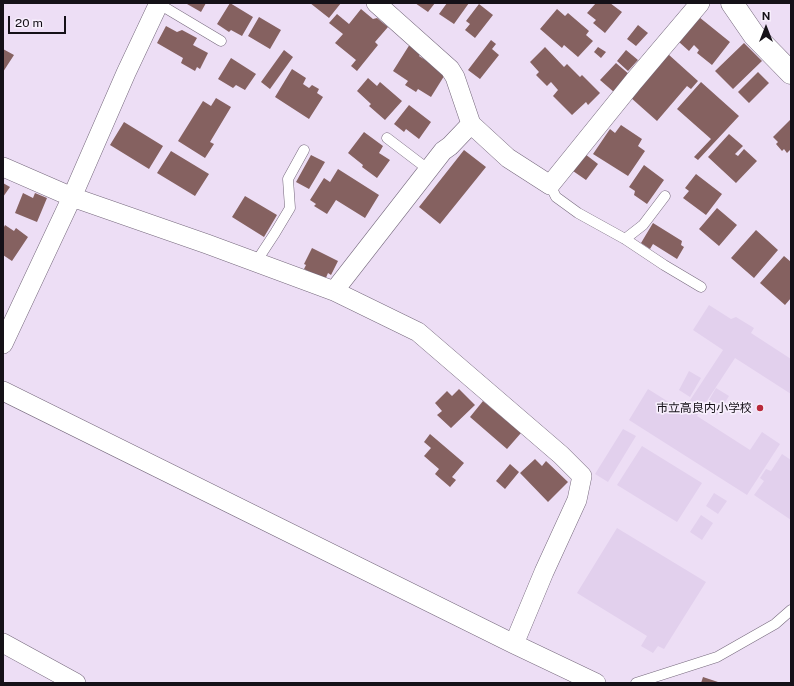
<!DOCTYPE html>
<html>
<head>
<meta charset="utf-8">
<style>
  body { margin:0 }
  #map { position:relative; width:794px; height:686px; overflow:hidden; background:#eddef5; font-family:"Public Sans",sans-serif }
  canvas { display:block }
  .frame { position:absolute; inset:0; border:4px solid #151118; pointer-events:none }
  .north { position:absolute; left:746px; top:8px; width:40px; height:40px; -webkit-text-stroke:3px #f7eefc; paint-order:stroke; rotate:0deg; font-size:11px; font-weight:700; line-height:16px; text-align:center; color:#151118 }
  .north::after { content:''; display:block; margin:auto; width:14px; height:18px; background:#151118; clip-path:polygon(50% 0,100% 100%,50% 72%,0 100%) }
  .scale { position:absolute; left:8px; top:16px; width:58px; height:18px; box-sizing:border-box; border:2px solid #151118; border-top:0; padding-left:5px; font-size:12px; line-height:14px; white-space:nowrap; color:#151118; -webkit-text-stroke:3px #f7eefc; paint-order:stroke }
</style>
</head>
<body>
<div id="map">
<canvas width="794" height="686"></canvas>
<div class="frame"></div>
<div class="north">N</div>
<div class="scale">20 m</div>
</div>
<script>
const context = document.querySelector('canvas').getContext('2d');
context.lineJoin = 'round';
function fill(path, color) { context.fillStyle = color; context.fill(path, 'evenodd'); }
function trace(path, color, width, dash) { context.strokeStyle = color; context.lineWidth = width; context.lineCap = dash ? 'butt' : 'round'; context.setLineDash(dash || []); context.stroke(path); }
function write(font, color, halo, rows, align = 'center') {
  context.font = font + ' "Public Sans","Noto Sans JP",sans-serif'; context.lineWidth = 3.5; context.setLineDash([]); context.textBaseline = 'middle'; context.strokeStyle = halo; context.fillStyle = color; for (const [text, x, y, turn = 0] of rows) {
    context.save(); context.translate(x, y); context.rotate((+turn || 0) * Math.PI / 180); context.textAlign = isNaN(turn) ? turn : align; if (halo) context.strokeText(text, 0, 0); context.fillText(text, 0, 0); context.restore();
  }
}
const built = new Path2D(`
  M 709,305 L 731,319 L 736,317 L 754,328 L 751,333 L 791,359 L 791,394 L 735,358 L 697,416 L 750,450 L 762,432 L 780,444 L 747,495 L 629,420 L 648,389 L 683,411 L 723,350 L 693,330 Z
  M 689,371 L 701,378 L 690,397 L 679,390 Z
  M 716,388 L 729,396 L 717,415 L 705,407 Z
  M 623,429 L 636,436 L 608,482 L 595,474 Z
  M 642,446 L 702,483 L 677,522 L 617,485 Z
  M 782,454 L 791,460 L 791,520 L 754,495 L 764,481 L 760,478 L 766,469 L 771,471 Z
  M 714,493 L 727,501 L 718,514 L 706,506 Z
  M 701,515 L 713,523 L 702,540 L 690,532 Z
  M 617,528 L 706,582 L 664,649 L 658,646 L 653,653 L 641,646 L 647,636 L 577,593 Z`);
const building = new Path2D(`
  M 187,3 L 206,3 L 201,12 L 187,4 Z
  M 230,3 L 253,17 L 242,36 L 231,30 L 229,32 L 217,24 Z
  M 310,3 L 341,3 L 329,18 Z
  M 415,3 L 435,3 L 428,12 Z
  M 447,3 L 469,3 L 454,24 L 439,14 Z
  M 596,3 L 610,3 L 622,12 L 605,33 L 593,23 L 596,20 L 587,13 Z
  M 479,4 L 493,15 L 475,38 L 465,30 L 470,24 L 466,21 Z
  M 361,9 L 373,19 L 377,18 L 388,27 L 375,42 L 378,45 L 357,71 L 351,66 L 356,60 L 335,43 L 343,34 L 329,23 L 337,14 L 349,24 Z
  M 557,9 L 565,16 L 568,13 L 589,31 L 586,35 L 593,41 L 578,57 L 564,45 L 562,48 L 540,29 Z
  M 259,17 L 281,30 L 270,49 L 248,36 Z
  M 699,17 L 730,42 L 712,65 L 697,53 L 699,50 L 694,45 L 689,51 L 679,42 Z
  M 638,25 L 648,33 L 636,46 L 627,39 Z
  M 166,26 L 177,32 L 182,30 L 197,38 L 193,45 L 208,53 L 200,69 L 197,67 L 195,71 L 181,63 L 183,58 L 157,43 Z
  M 491,40 L 496,44 L 492,49 L 499,55 L 480,79 L 468,70 Z
  M 744,43 L 762,61 L 733,89 L 715,71 Z
  M 410,44 L 422,52 L 419,56 L 446,73 L 431,97 L 418,89 L 416,92 L 405,85 L 408,81 L 393,71 Z
  M 545,47 L 564,67 L 567,64 L 580,77 L 582,75 L 600,93 L 588,105 L 586,102 L 572,115 L 553,96 L 558,90 L 551,82 L 547,86 L 536,75 L 539,72 L 530,62 Z
  M 598,47 L 606,52 L 601,58 L 594,52 Z
  M 3,49 L 14,55 L 3,72 Z
  M 284,50 L 293,57 L 270,89 L 261,82 Z
  M 626,50 L 638,60 L 628,71 L 617,61 Z
  M 668,54 L 698,81 L 691,89 L 687,86 L 657,121 L 630,97 Z
  M 231,58 L 256,74 L 245,90 L 236,85 L 233,88 L 218,79 Z
  M 616,63 L 630,75 L 615,93 L 600,80 Z
  M 292,69 L 306,78 L 303,84 L 309,88 L 312,85 L 319,89 L 317,93 L 323,97 L 309,119 L 275,97 Z
  M 758,72 L 769,83 L 749,103 L 738,92 Z
  M 368,78 L 377,86 L 380,82 L 402,101 L 385,120 L 369,106 L 371,104 L 357,91 Z
  M 701,82 L 739,116 L 698,160 L 694,157 L 711,139 L 677,109 Z
  M 216,98 L 231,107 L 210,142 L 214,144 L 205,158 L 178,141 L 203,101 L 211,106 Z
  M 409,105 L 431,122 L 419,139 L 406,129 L 404,132 L 394,124 Z
  M 791,119 L 791,149 L 787,153 L 784,149 L 782,151 L 776,144 L 778,142 L 773,137 Z
  M 124,122 L 163,146 L 149,169 L 110,145 Z
  M 621,125 L 642,139 L 638,146 L 645,151 L 628,176 L 593,154 L 610,129 L 615,133 Z
  M 364,132 L 383,146 L 379,153 L 390,160 L 377,178 L 362,167 L 363,165 L 348,153 Z
  M 729,134 L 743,146 L 735,154 L 738,156 L 744,149 L 757,161 L 736,183 L 708,157 Z
  M 464,150 L 486,167 L 440,224 L 419,207 Z
  M 171,151 L 209,174 L 195,196 L 157,173 Z
  M 585,154 L 598,164 L 586,180 L 573,171 Z
  M 311,155 L 325,162 L 309,189 L 296,182 Z
  M 644,165 L 664,180 L 647,204 L 634,195 L 635,191 L 629,187 Z
  M 338,169 L 379,195 L 365,218 L 336,200 L 327,214 L 314,206 L 316,204 L 310,200 L 324,178 L 330,182 Z
  M 696,174 L 722,194 L 706,215 L 683,198 L 689,191 L 685,188 Z
  M 3,183 L 10,187 L 3,197 Z
  M 23,193 L 33,198 L 35,193 L 47,198 L 37,222 L 15,213 Z
  M 245,196 L 277,215 L 264,237 L 232,217 Z
  M 717,208 L 737,225 L 719,246 L 699,229 Z
  M 653,223 L 682,241 L 681,245 L 684,247 L 677,259 L 653,244 L 650,249 L 641,243 Z
  M 5,225 L 14,231 L 16,228 L 28,237 L 12,261 L 3,255 L 3,229 Z
  M 756,230 L 778,250 L 754,278 L 731,258 Z
  M 312,248 L 338,261 L 331,275 L 328,273 L 325,280 L 304,269 L 306,265 L 304,264 Z
  M 784,256 L 791,262 L 791,298 L 785,305 L 760,283 Z
  M 459,389 L 475,405 L 451,428 L 437,415 L 442,411 L 435,403 L 447,391 L 452,396 Z
  M 483,401 L 521,433 L 507,449 L 470,417 Z
  M 430,434 L 464,463 L 452,477 L 456,480 L 450,487 L 435,474 L 439,469 L 424,456 L 431,448 L 424,442 Z
  M 535,459 L 542,466 L 546,461 L 568,482 L 548,502 L 520,473 Z
  M 510,464 L 519,472 L 505,489 L 496,481 Z
  M 703,677 L 721,683 L 701,683 Z`);
const lane = new Path2D(`
  M 159,4 L 221,41
  M 387,138 L 429,170
  M 550,185 L 556,197 L 578,213 L 625,239 L 664,265 L 701,287
  M 625,239 L 643,225 L 665,196
  M 256,262 L 275,233 L 290,208 L 288,179 L 304,150
  M 636,683 L 717,657 L 775,624 L 791,610`);
const street = new Path2D(`
  M 376,3 L 450,69 L 455,77 L 471,124 L 508,158 L 550,185 L 634,81 L 700,3
  M 3,167 L 72,197 L 207,244 L 334,291 L 418,332 L 561,455 L 582,476 L 577,500 L 544,572 L 514,644
  M 334,291 L 443,151 L 450,146 L 471,124
  M 3,344 L 72,197 L 126,73 L 159,3
  M 3,391 L 514,644 L 596,683
  M 3,643 L 76,683`);
const secondary = new Path2D(`
  M 732,3 L 754,35 L 791,73`);
const markers = [
  [760,408,4,"#b9283a"]
];
const poiNames = [
  ["市立高良内小学校",752,408]
];
fill(built, '#e2d0ed');
fill(building, '#856160');
trace(lane, '#75687c', 11);
trace(street, '#75687c', 20);
trace(secondary, '#75687c', 23);
trace(lane, '#fff', 10);
trace(street, '#fff', 19);
trace(secondary, '#fff', 22);
for (const [x, y, r, color] of markers) { const dot = new Path2D(); dot.arc(x, y, r, 0, 2 * Math.PI); context.fillStyle = color; context.fill(dot); trace(dot, '#f7eefc', 1.5); }
write('12px', '#151118', '#f7eefc', poiNames, 'right');
</script>
</body>
</html>
